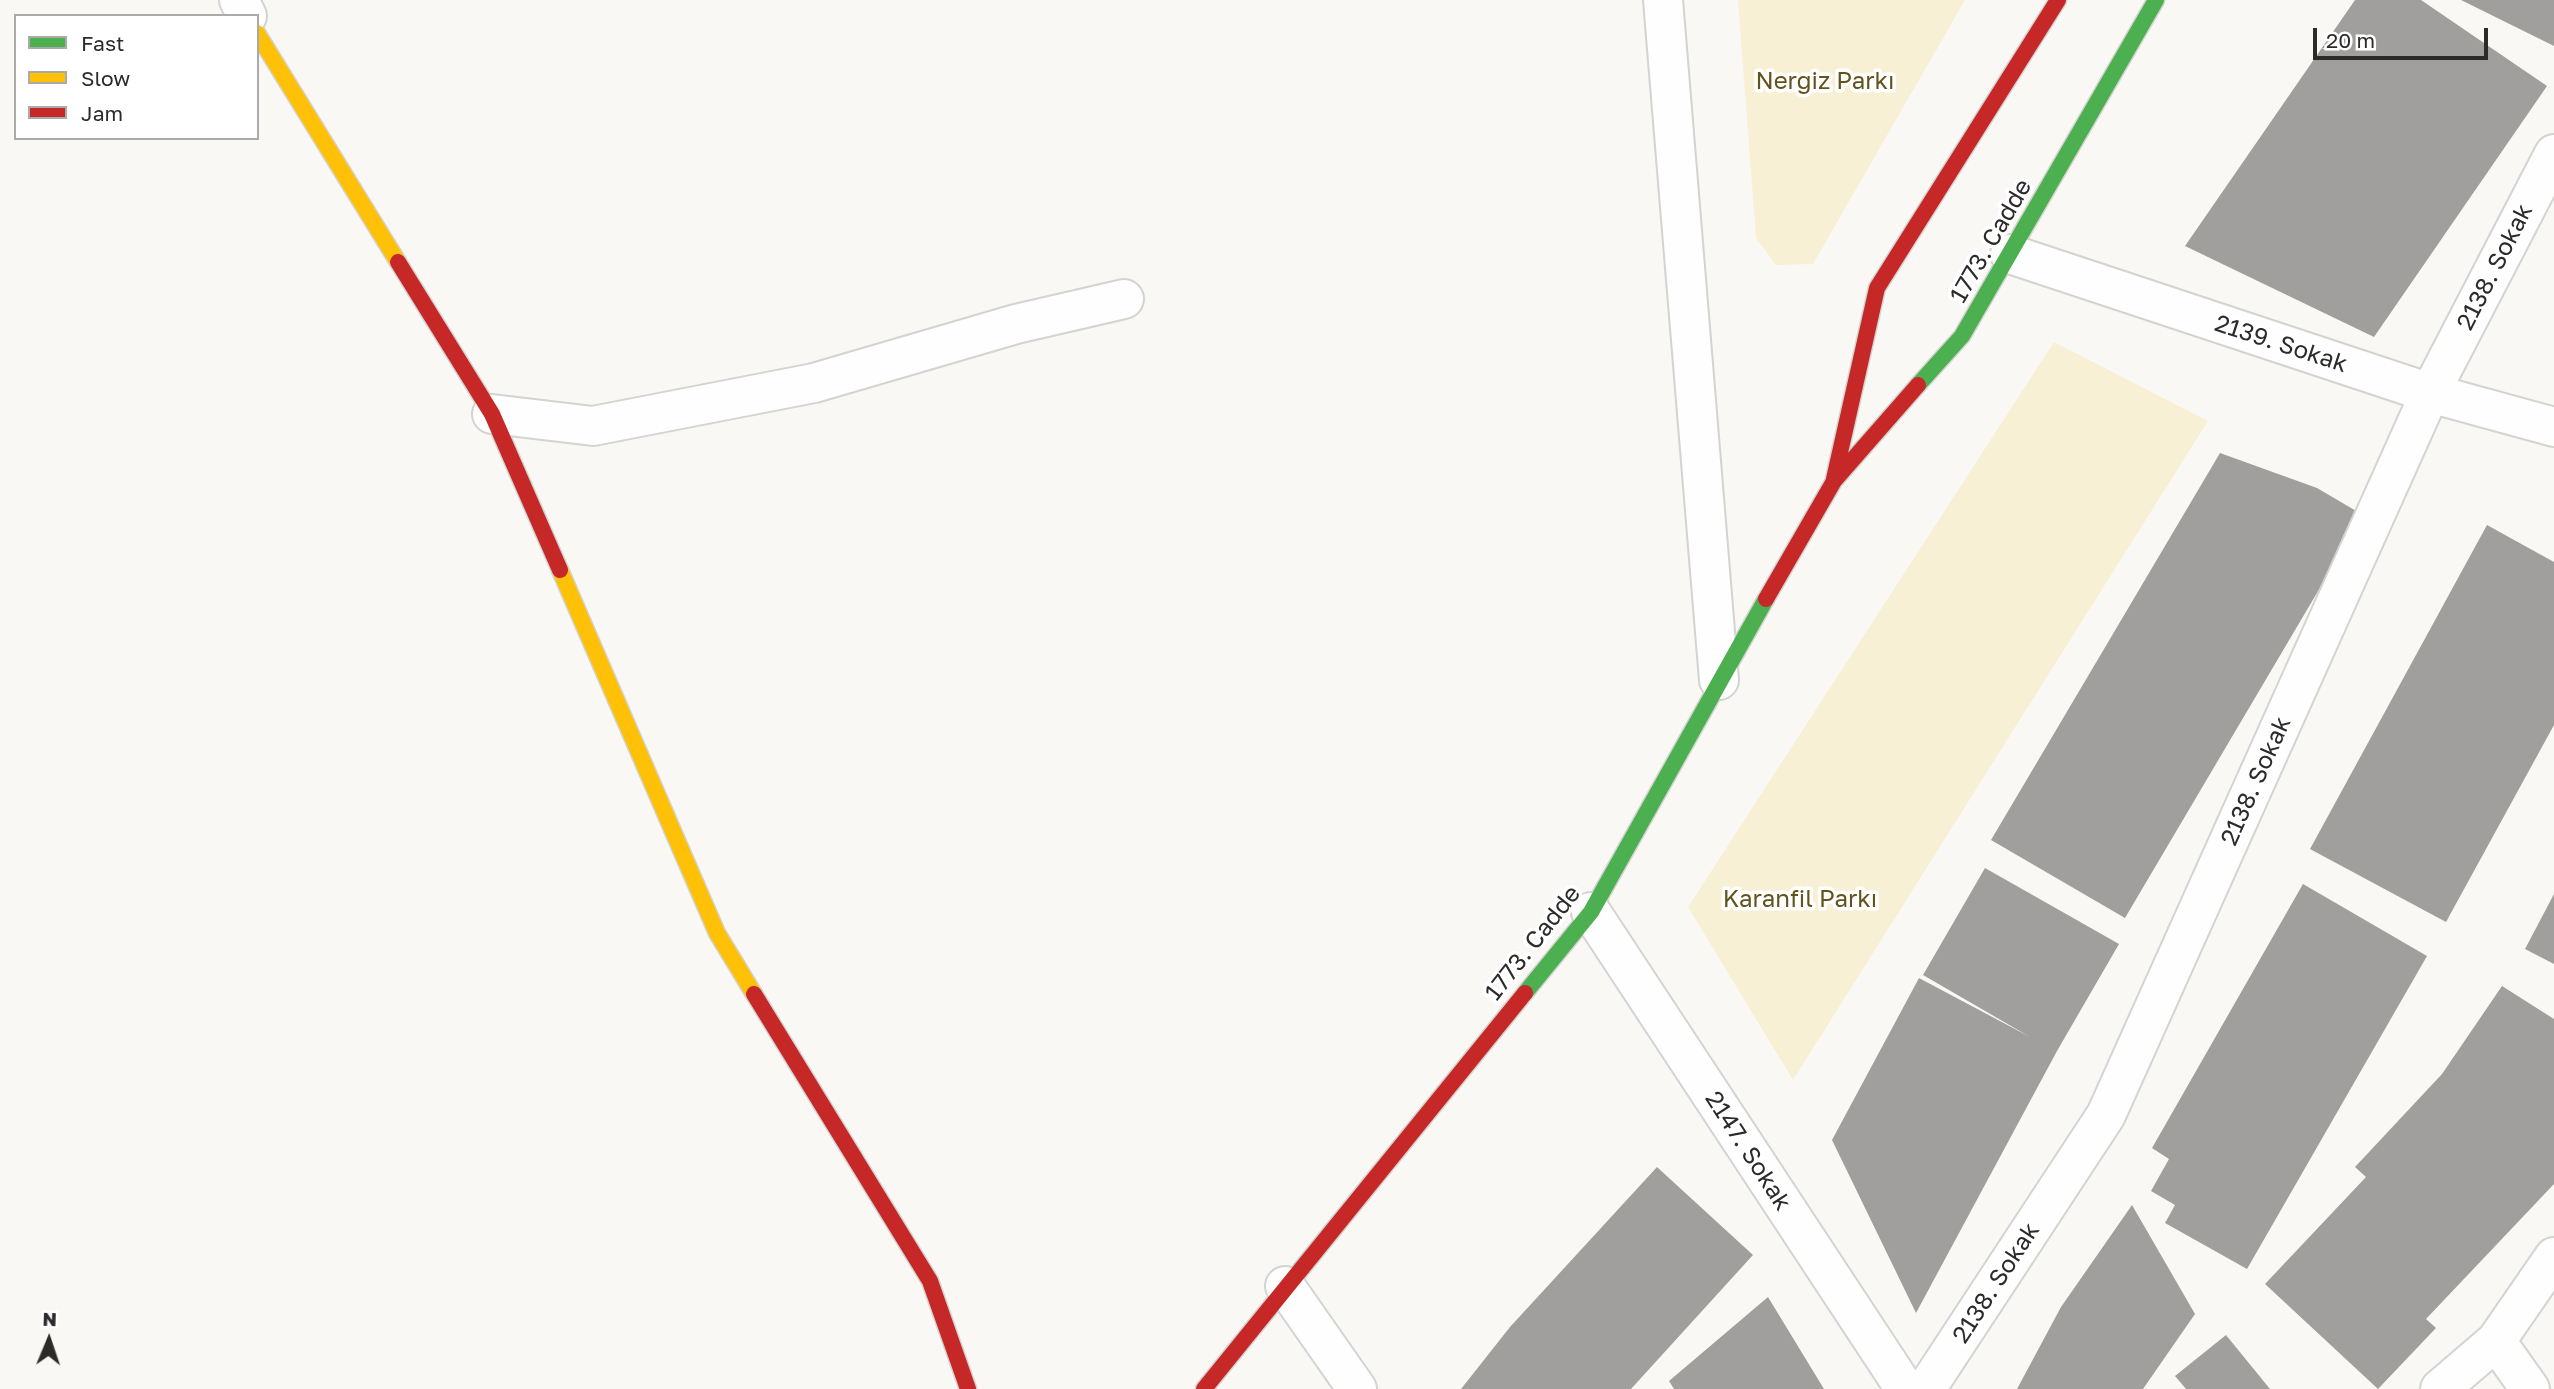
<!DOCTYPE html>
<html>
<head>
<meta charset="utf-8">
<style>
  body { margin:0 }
  #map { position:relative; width:2554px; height:1389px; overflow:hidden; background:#f9f8f5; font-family:"Golos Text",sans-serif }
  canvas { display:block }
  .legend { position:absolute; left:14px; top:14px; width:245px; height:126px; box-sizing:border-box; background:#fff; border:2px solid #abaaaa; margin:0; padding:9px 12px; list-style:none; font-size:21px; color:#2c2b2a }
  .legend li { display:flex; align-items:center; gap:14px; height:35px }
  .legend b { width:35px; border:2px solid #abaaaa }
  .north { position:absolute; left:14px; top:1305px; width:70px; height:70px; -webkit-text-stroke:5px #fff; paint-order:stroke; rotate:2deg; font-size:19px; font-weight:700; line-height:28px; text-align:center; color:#2c2b2a }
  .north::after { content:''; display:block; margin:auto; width:24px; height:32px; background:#2c2b2a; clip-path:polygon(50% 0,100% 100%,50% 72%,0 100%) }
  .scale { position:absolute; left:2313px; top:28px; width:175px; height:32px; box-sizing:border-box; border:4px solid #2c2b2a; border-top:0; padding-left:9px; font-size:21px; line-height:24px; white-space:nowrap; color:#2c2b2a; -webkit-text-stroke:5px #fff; paint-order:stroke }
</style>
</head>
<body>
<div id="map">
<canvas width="2554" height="1389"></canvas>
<ul class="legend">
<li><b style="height:9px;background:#4caf50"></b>Fast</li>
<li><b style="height:9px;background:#ffc107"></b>Slow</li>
<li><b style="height:9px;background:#c62828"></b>Jam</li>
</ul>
<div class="north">N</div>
<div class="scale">20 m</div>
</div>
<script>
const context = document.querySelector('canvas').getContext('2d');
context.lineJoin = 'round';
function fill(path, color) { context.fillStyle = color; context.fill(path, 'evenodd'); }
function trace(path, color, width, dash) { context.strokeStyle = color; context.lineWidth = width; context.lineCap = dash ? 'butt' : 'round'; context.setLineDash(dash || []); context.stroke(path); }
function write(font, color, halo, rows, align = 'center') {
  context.font = font + ' "Golos Text",sans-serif'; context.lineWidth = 7; context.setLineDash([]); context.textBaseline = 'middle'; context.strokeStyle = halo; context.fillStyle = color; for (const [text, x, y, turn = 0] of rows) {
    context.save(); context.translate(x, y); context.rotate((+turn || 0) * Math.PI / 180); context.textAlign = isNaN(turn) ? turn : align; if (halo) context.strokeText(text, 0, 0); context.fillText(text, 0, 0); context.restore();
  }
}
const green = new Path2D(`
  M 1738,0 L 1965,0 L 1813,264 L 1776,265 L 1756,238 Z
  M 2054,342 L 2208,421 L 1793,1080 L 1688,907 Z`);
const building = new Path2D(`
  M 2355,0 L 2421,0 L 2547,86 L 2374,337 L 2185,246 Z
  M 2461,0 L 2554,0 L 2554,46 Z
  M 2220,453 L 2317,488 L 2363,515 L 2125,918 L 1991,840 Z
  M 2487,525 L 2554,562 L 2554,725 L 2446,922 L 2310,849 Z
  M 1985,868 L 2119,944 L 2057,1051 L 1916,1313 L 1832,1140 L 1919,978 L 2030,1037 L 1923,975 Z
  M 2303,884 L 2427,956 L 2247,1269 L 2165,1223 L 2175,1205 L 2151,1191 L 2169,1159 L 2152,1148 Z
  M 2554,894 L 2554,964 L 2525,949 Z
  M 2502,986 L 2554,1019 L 2554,1184 L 2426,1319 L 2436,1328 L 2378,1389 L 2265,1284 L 2366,1177 L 2355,1167 L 2442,1074 Z
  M 1657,1167 L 1753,1255 L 1631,1389 L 1461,1389 L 1510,1327 Z
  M 2132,1205 L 2195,1314 L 2143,1389 L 2017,1389 L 2061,1307 Z
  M 1768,1297 L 1824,1389 L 1674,1389 L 1669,1381 Z
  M 2226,1335 L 2270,1389 L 2186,1389 L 2175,1376 Z`);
const street = new Path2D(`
  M 239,0 L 247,16
  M 1663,0 L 1719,680
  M 2010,254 L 2430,393 L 2554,427
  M 492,414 L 593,426 L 814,383 L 1016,324 L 1124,299
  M 1591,912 L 1905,1389
  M 1285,1286 L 1357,1389
  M 2496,1341 L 2530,1389
  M 1926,1389 L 2106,1115 L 2430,393 L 2554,154
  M 2440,1389 L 2496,1341 L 2554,1257`);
const fast = new Path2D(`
  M 1918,385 L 1962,336 L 2156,0
  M 1525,993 L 1591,912 L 1766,599`);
const slow = new Path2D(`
  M 257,33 L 398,262
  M 560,570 L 717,933 L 754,994`);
const jam = new Path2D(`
  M 398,262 L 492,414 L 560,570
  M 1834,479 L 1877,288 L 2058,0
  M 1766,599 L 1834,481 L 1918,385
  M 754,994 L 930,1281 L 968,1389
  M 1204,1389 L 1525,993`);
const parkNames = [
  ["Nergiz Parkı",1825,81],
  ["Karanfil Parkı",1800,899]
];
const streetNames = [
  ["1773. Cadde",1991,241,-60],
  ["2138. Sokak",2495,267,-63],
  ["2139. Sokak",2281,344,18],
  ["2138. Sokak",2256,781,-66],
  ["1773. Cadde",1533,943,-52],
  ["2147. Sokak",1748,1151,57],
  ["2138. Sokak",1996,1283,-57]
];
fill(green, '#f8f0d5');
fill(building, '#a09f9e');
trace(street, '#d3d3d0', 42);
trace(fast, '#d3d3d0', 19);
trace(slow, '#d3d3d0', 19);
trace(jam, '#d3d3d0', 19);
trace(street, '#fefefe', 38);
trace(fast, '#4caf50', 16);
trace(slow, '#ffc107', 16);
trace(jam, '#c62828', 16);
write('24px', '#61531b', '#fff', parkNames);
write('24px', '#2c2b2a', '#fff', streetNames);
</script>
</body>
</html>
